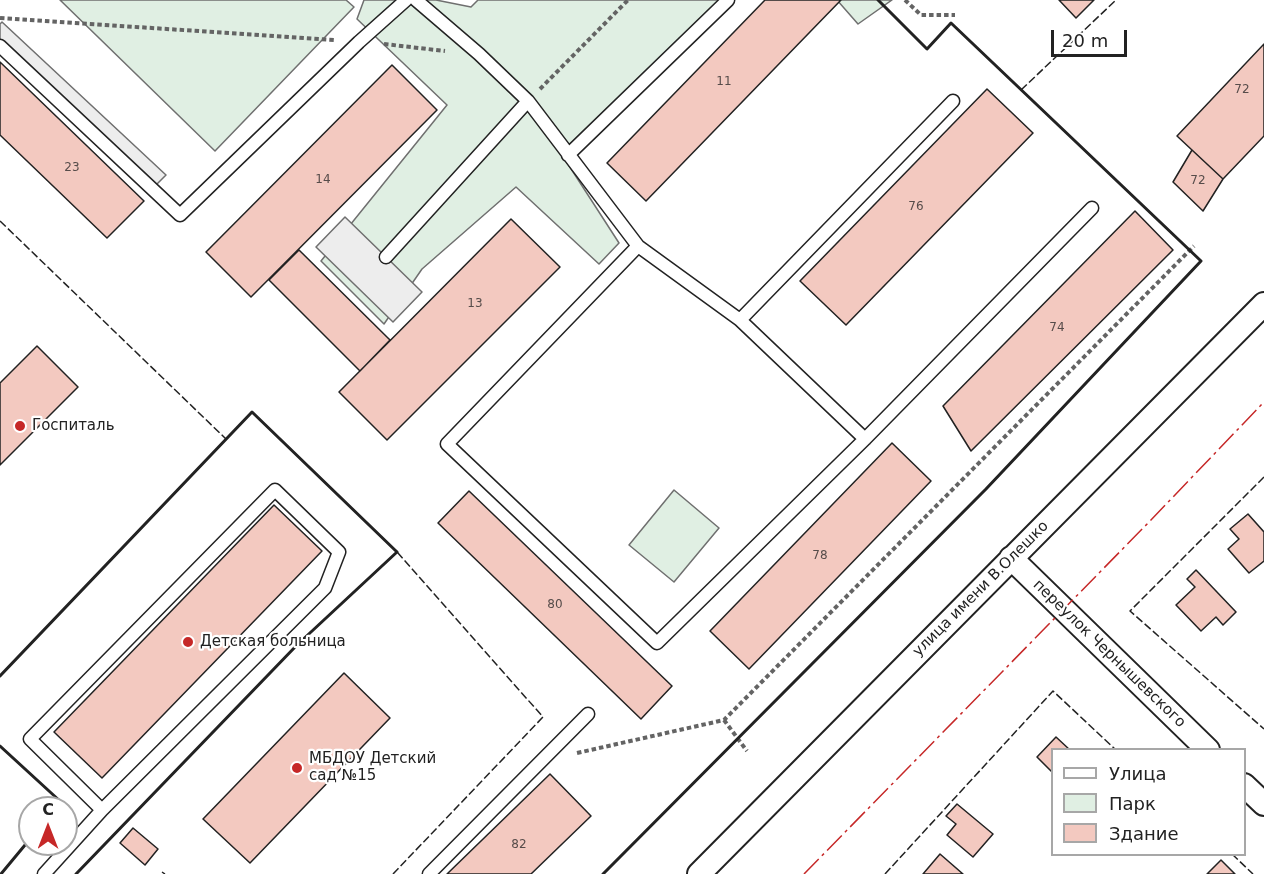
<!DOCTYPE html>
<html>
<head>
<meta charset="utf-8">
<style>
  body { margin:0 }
  #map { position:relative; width:1264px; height:874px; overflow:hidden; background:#fff; font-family:"DejaVu Sans",sans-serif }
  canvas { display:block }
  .legend { position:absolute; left:1051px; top:748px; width:195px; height:108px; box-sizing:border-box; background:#fff; border:2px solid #a7a7a7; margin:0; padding:8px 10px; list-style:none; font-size:18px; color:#222 }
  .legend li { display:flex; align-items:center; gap:12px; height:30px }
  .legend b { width:30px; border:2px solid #a7a7a7 }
  .north { position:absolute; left:18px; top:796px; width:60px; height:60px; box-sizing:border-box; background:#fff; border:2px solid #a7a7a7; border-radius:50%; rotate:0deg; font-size:16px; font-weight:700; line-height:24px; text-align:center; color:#222 }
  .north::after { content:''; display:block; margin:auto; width:21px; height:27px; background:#c62828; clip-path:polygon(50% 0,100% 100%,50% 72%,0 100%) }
  .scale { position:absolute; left:1051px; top:30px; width:76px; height:27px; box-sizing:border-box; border:3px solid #222; border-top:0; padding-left:8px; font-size:18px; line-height:21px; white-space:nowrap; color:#222; -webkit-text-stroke:4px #fff; paint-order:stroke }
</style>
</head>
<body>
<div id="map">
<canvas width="1264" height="874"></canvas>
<ul class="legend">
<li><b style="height:8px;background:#fff"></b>Улица</li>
<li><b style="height:16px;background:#e0efe3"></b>Парк</li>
<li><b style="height:16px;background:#f3c9c0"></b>Здание</li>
</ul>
<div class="north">С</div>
<div class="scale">20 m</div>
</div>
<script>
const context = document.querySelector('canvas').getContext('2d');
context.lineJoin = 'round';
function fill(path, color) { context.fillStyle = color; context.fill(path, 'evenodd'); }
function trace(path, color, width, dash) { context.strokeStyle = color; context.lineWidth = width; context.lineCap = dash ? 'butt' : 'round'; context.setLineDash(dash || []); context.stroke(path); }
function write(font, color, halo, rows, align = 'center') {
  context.font = font + ' "DejaVu Sans",sans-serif'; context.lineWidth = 4.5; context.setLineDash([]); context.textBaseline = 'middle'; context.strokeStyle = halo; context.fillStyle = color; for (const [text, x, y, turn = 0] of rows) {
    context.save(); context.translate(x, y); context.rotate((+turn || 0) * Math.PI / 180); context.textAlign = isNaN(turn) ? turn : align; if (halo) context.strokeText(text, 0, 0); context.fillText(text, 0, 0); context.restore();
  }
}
const green = new Path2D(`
  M 60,0 L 346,0 L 354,7 L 215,151 Z
  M 364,0 L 436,0 L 471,7 L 478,0 L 728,0 L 576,140 L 566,161 L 619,243 L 599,264 L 516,187 L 422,269 L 384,324 L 321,261 L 447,105 L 357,19 Z
  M 837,0 L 892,0 L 858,24 Z
  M 674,490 L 719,528 L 674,582 L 629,545 Z`);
const parking = new Path2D(`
  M 2,22 L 166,175 L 156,185 L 0,39 L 0,24 Z
  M 345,217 L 422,292 L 393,322 L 316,247 Z`);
const building = new Path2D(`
  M 765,0 L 841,0 L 646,201 L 607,163 Z
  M 1059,0 L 1094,0 L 1076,18 Z
  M 1264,44 L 1264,136 L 1223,179 L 1177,136 Z
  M 0,62 L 144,201 L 107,238 L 0,135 Z
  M 392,65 L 437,110 L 251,297 L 206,252 Z
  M 987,89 L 1033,133 L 846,325 L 800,281 Z
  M 1192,150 L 1223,179 L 1203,211 L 1173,182 Z
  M 1135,211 L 1173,250 L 971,451 L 943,406 Z
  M 511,219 L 560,267 L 387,440 L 339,392 Z
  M 299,250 L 390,340 L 360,371 L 269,280 Z
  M 37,346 L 78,387 L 0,465 L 0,383 Z
  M 892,443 L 931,481 L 749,669 L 710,631 Z
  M 469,491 L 672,686 L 641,719 L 438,523 Z
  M 274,505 L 322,551 L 102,778 L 54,732 Z
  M 1248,514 L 1264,532 L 1264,561 L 1249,573 L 1228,549 L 1239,539 L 1230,529 Z
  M 1196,570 L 1236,612 L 1223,625 L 1216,617 L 1201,631 L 1176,605 L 1195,587 L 1187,579 Z
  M 344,673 L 390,718 L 250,863 L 203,819 Z
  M 1056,737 L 1070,750 L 1052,750 L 1052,772 L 1037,757 Z
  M 550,774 L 591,816 L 531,874 L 447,874 Z
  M 957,804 L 993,834 L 973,857 L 947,835 L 956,824 L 946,816 Z
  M 133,828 L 158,849 L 145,865 L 120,843 Z
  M 940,854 L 963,874 L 923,874 Z
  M 1221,860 L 1235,874 L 1207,874 Z`);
const path = new Path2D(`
  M 905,0 L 921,15 L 955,15
  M 0,18 L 334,40
  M 384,44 L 445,51
  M 540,89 L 628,0
  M 724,720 L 747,751
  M 577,753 L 724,720 L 1194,246`);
const service = new Path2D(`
  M 416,0 L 479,54 L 528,101 L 638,246 L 447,444 L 657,643 L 865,439 L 1092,208
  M 0,46 L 180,215 L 359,42 L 406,0
  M 568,155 L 728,0
  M 638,246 L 740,320 L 865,439
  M 386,257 L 528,101
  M 740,320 L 953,101
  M 44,874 L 102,810 L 325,588 L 339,552 L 275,490 L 30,739 L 102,810
  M 429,874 L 588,714`);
const minor = new Path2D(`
  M 1011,558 L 1208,750
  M 1244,785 L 1264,804
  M 699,874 L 1264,304`);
const fence = new Path2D(`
  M 1021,90 L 1116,0
  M 0,221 L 226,439
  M 1264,477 L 1130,611 L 1264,729
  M 1232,854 L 1253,874
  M 162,872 L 165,874
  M 393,874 L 543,717 L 397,552
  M 885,874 L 1053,691 L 1116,750`);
const wall = new Path2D(`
  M 0,676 L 252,412 L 397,552 L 297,645 L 76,874
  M 0,746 L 61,802 L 56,808
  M 1,874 L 30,839
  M 603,874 L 986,489 L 1201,261 L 951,23 L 927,49 L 878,0`);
const power = new Path2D(`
  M 804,874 L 1150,521 L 1264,402`);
const markers = [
  [20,426,6,"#c62828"],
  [188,642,6,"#c62828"],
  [297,768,6,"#c62828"]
];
const numberNames = [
  ["11",724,82],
  ["72",1242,90],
  ["23",72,168],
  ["14",323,180],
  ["72",1198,181],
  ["76",916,207],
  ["13",475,304],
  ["74",1057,328],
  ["78",820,556],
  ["80",555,605],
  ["82",519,845]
];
const poiNames = [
  ["Госпиталь",32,426],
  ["Детская больница",200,642],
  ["МБДОУ Детский",309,759],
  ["сад №15",309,776]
];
const streetNames = [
  ["улица имени В.Олешко",981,589,-45],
  ["переулок Чернышевского",1109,654,44]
];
fill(green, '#e0efe3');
trace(green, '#6f6f6f', 1.5);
fill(parking, '#ededed');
trace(parking, '#6f6f6f', 1.5);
fill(building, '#f3c9c0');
trace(building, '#222', 1.5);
trace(service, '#222', 15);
trace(minor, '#222', 26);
trace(path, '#646464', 4, [4.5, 3]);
trace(service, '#fff', 12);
trace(minor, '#fff', 22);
trace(fence, '#222', 1.5, [8, 3]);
trace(wall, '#222', 3);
trace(power, '#c62828', 1.5, [21, 4.5, 3, 4.5]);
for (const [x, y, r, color] of markers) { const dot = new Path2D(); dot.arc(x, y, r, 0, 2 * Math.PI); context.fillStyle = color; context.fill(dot); trace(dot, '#fff', 2); }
write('12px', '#564c4a', null, numberNames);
write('15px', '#222', '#fff', poiNames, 'left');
write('15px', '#222', '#fff', streetNames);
</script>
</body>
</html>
